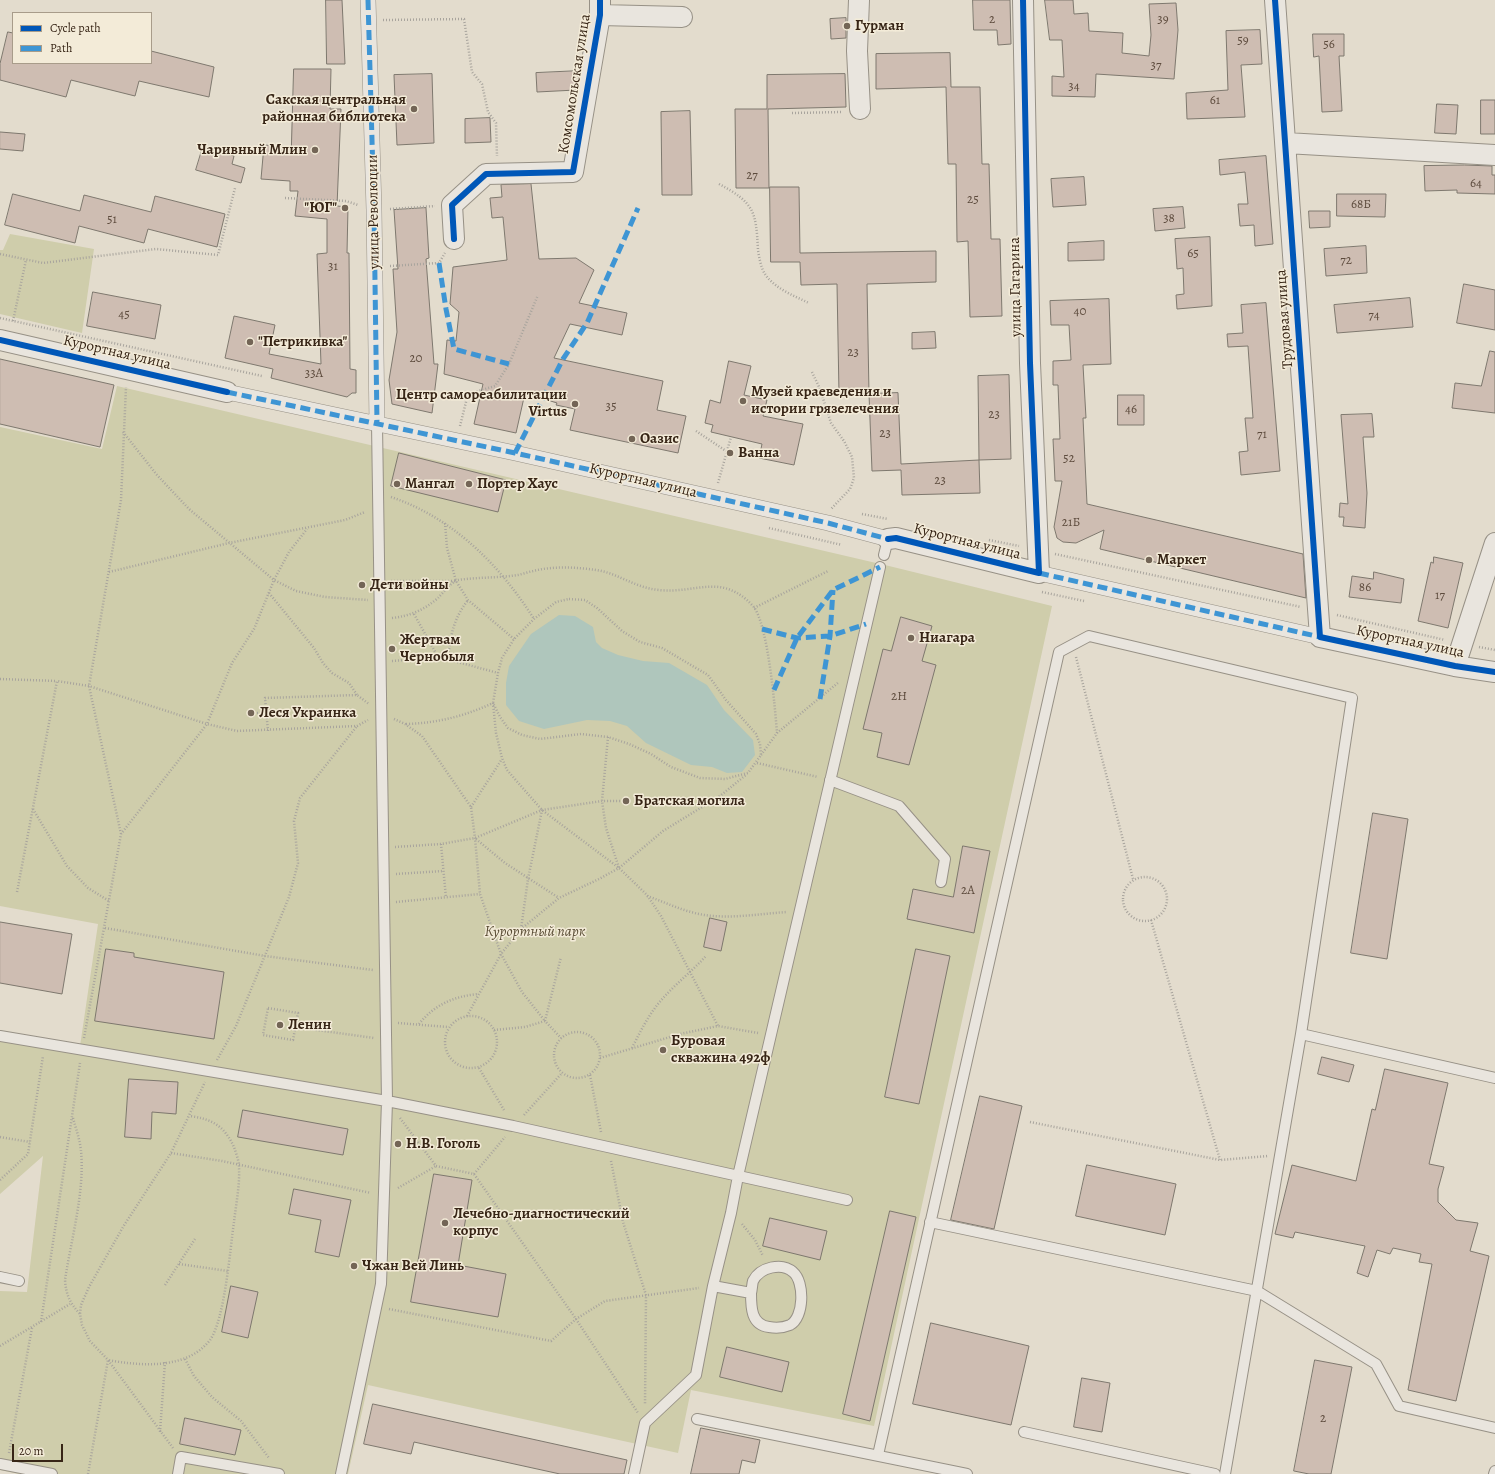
<!DOCTYPE html>
<html>
<head>
<meta charset="utf-8">
<style>
  body { margin:0 }
  #map { position:relative; width:1495px; height:1474px; overflow:hidden; background:#e3dccd; font-family:Alegreya,serif }
  canvas { display:block }
  .legend { position:absolute; left:12px; top:12px; width:140px; height:52px; box-sizing:border-box; background:#f3ebd8; border:1px solid #a89c8a; margin:0; padding:5px 7px; list-style:none; font-size:12px; color:#372516 }
  .legend li { display:flex; align-items:center; gap:8px; height:20px }
  .legend b { width:20px; border:1px solid #a89c8a }
  .scale { position:absolute; left:12px; top:1444px; width:51px; height:18px; box-sizing:border-box; border:2px solid #372516; border-top:0; padding-left:5px; font-size:12px; line-height:14px; white-space:nowrap; color:#372516; -webkit-text-stroke:3px #f3ebd8; paint-order:stroke }
</style>
</head>
<body>
<div id="map">
<canvas width="1495" height="1474"></canvas>
<ul class="legend">
<li><b style="height:5px;background:#0057b8"></b>Cycle path</li>
<li><b style="height:5px;background:#3e95d4"></b>Path</li>
</ul>
<div class="scale">20 m</div>
</div>
<script>
const context = document.querySelector('canvas').getContext('2d');
context.lineJoin = 'round';
function fill(path, color) { context.fillStyle = color; context.fill(path, 'evenodd'); }
function trace(path, color, width, dash) { context.strokeStyle = color; context.lineWidth = width; context.lineCap = dash ? 'butt' : 'round'; context.setLineDash(dash || []); context.stroke(path); }
function write(font, color, halo, rows, align = 'center') {
  context.font = font + ' Alegreya,serif'; context.lineWidth = 3; context.setLineDash([]); context.textBaseline = 'middle'; context.strokeStyle = halo; context.fillStyle = color; for (const [text, x, y, turn = 0] of rows) {
    context.save(); context.translate(x, y); context.rotate((+turn || 0) * Math.PI / 180); context.textAlign = isNaN(turn) ? turn : align; if (halo) context.strokeText(text, 0, 0); context.fillText(text, 0, 0); context.restore();
  }
}
const green = new Path2D(`
  M 10,234 L 94,249 L 82,333 L 0,314 L 0,250 L 3,250 Z
  M 117,386 L 889,566 L 1052,606 L 874,1426 L 691,1390 L 678,1453 L 368,1385 L 348,1474 L 19,1474 L 0,1470 L 0,1291 L 27,1292 L 43,1156 L 0,1194 L 0,1040 L 79,1053 L 98,924 L 0,906 L 0,427 L 102,449 Z`);
const water = new Path2D(`
  M 559,615 L 575,616 L 593,627 L 596,642 L 602,648 L 618,655 L 643,661 L 669,663 L 707,685 L 724,710 L 753,740 L 755,755 L 742,772 L 727,773 L 712,767 L 691,765 L 646,743 L 627,726 L 610,721 L 587,720 L 544,729 L 519,721 L 506,705 L 506,683 L 509,666 L 531,634 Z`);
const building = new Path2D(`
  M 326,0 L 342,0 L 345,64 L 327,64 Z
  M 973,0 L 1010,0 L 1011,44 L 998,45 L 997,30 L 974,30 Z
  M 1045,0 L 1073,0 L 1074,14 L 1088,13 L 1089,31 L 1123,33 L 1122,53 L 1149,56 L 1151,35 L 1149,4 L 1176,3 L 1178,30 L 1174,79 L 1096,74 L 1095,97 L 1052,96 L 1052,76 L 1064,77 L 1062,40 L 1050,40 Z
  M 846,18 L 846,38 L 831,39 L 830,19 Z
  M 1260,30 L 1262,64 L 1241,65 L 1245,117 L 1187,119 L 1186,93 L 1228,90 L 1226,31 Z
  M 8,32 L 13,33 L 13,63 L 151,63 L 151,51 L 214,67 L 209,97 L 139,81 L 135,96 L 71,80 L 66,97 L 0,80 L 0,64 Z
  M 1313,34 L 1344,34 L 1344,56 L 1339,56 L 1342,111 L 1322,112 L 1319,56 L 1314,57 Z
  M 950,53 L 951,87 L 980,87 L 982,164 L 989,164 L 991,239 L 1000,239 L 1002,316 L 970,317 L 968,241 L 957,242 L 956,164 L 948,164 L 946,87 L 876,89 L 876,54 Z
  M 294,69 L 331,69 L 330,109 L 341,109 L 337,206 L 348,207 L 347,253 L 349,253 L 350,369 L 356,370 L 356,393 L 352,393 L 347,397 L 271,378 L 273,369 L 225,358 L 234,316 L 275,325 L 269,354 L 321,364 L 317,254 L 327,253 L 327,219 L 295,216 L 298,191 L 290,191 L 290,181 L 261,179 L 264,145 L 291,147 Z
  M 579,71 L 576,90 L 537,92 L 536,73 Z
  M 432,74 L 434,143 L 397,145 L 394,75 Z
  M 845,74 L 846,107 L 768,109 L 769,188 L 736,188 L 735,109 L 767,109 L 767,75 Z
  M 1481,100 L 1495,100 L 1495,134 L 1481,134 Z
  M 1437,104 L 1458,105 L 1456,134 L 1435,133 Z
  M 690,111 L 692,195 L 662,195 L 661,112 Z
  M 490,118 L 491,142 L 465,143 L 465,119 Z
  M 0,132 L 25,134 L 23,151 L 0,149 Z
  M 203,147 L 234,156 L 232,164 L 245,168 L 241,183 L 196,170 Z
  M 1266,156 L 1273,244 L 1255,246 L 1254,225 L 1240,226 L 1238,204 L 1248,204 L 1245,172 L 1220,175 L 1219,160 Z
  M 1465,165 L 1492,166 L 1492,175 L 1495,175 L 1495,194 L 1457,193 L 1457,190 L 1425,191 L 1424,166 Z
  M 1084,177 L 1086,205 L 1053,207 L 1051,179 Z
  M 531,184 L 539,259 L 576,258 L 594,270 L 579,303 L 627,313 L 622,335 L 570,324 L 554,358 L 663,381 L 657,410 L 686,416 L 678,453 L 570,430 L 575,409 L 556,405 L 557,403 L 525,393 L 516,433 L 474,424 L 483,384 L 444,374 L 447,340 L 456,341 L 459,312 L 450,304 L 453,267 L 507,260 L 503,217 L 492,218 L 490,198 L 502,197 L 501,185 Z
  M 770,187 L 799,187 L 800,253 L 936,251 L 936,282 L 867,284 L 869,394 L 839,394 L 837,284 L 801,285 L 800,262 L 771,262 Z
  M 13,194 L 80,211 L 84,195 L 151,212 L 155,196 L 225,214 L 217,247 L 148,229 L 144,243 L 79,226 L 75,243 L 5,225 Z
  M 1337,194 L 1386,194 L 1385,217 L 1337,216 Z
  M 1183,207 L 1185,228 L 1155,231 L 1153,209 Z
  M 426,208 L 429,258 L 426,259 L 434,364 L 438,364 L 432,413 L 392,404 L 389,380 L 397,332 L 393,269 L 398,269 L 394,210 Z
  M 1309,211 L 1330,211 L 1330,227 L 1310,228 Z
  M 1210,237 L 1212,306 L 1177,309 L 1176,295 L 1184,294 L 1183,268 L 1177,269 L 1175,239 Z
  M 1104,241 L 1104,260 L 1068,261 L 1068,243 Z
  M 1366,246 L 1367,273 L 1326,276 L 1324,249 Z
  M 1464,284 L 1495,290 L 1495,330 L 1457,323 Z
  M 93,292 L 161,305 L 155,339 L 87,326 Z
  M 1410,298 L 1413,327 L 1337,333 L 1334,305 Z
  M 1109,299 L 1111,364 L 1083,365 L 1086,418 L 1083,418 L 1087,504 L 1303,554 L 1306,598 L 1100,549 L 1104,530 L 1076,543 L 1063,542 L 1057,538 L 1054,527 L 1062,481 L 1055,481 L 1053,439 L 1060,439 L 1058,385 L 1053,385 L 1053,361 L 1071,360 L 1069,325 L 1051,325 L 1050,301 Z
  M 1266,303 L 1280,471 L 1241,475 L 1239,452 L 1248,451 L 1245,418 L 1253,418 L 1248,346 L 1228,347 L 1227,334 L 1243,333 L 1241,305 Z
  M 935,332 L 936,348 L 912,349 L 912,333 Z
  M 1490,351 L 1495,352 L 1495,413 L 1452,408 L 1455,383 L 1481,386 Z
  M 0,359 L 114,385 L 100,447 L 0,424 Z
  M 729,361 L 751,366 L 744,395 L 767,400 L 763,416 L 803,424 L 794,465 L 759,458 L 762,444 L 711,432 L 713,425 L 705,423 L 710,400 L 720,403 Z
  M 1009,375 L 1011,459 L 979,460 L 978,376 Z
  M 898,393 L 901,464 L 979,460 L 980,493 L 902,495 L 901,470 L 872,471 L 869,394 Z
  M 1118,395 L 1144,395 L 1144,425 L 1118,425 Z
  M 1372,414 L 1374,437 L 1363,437 L 1367,493 L 1365,528 L 1343,526 L 1344,517 L 1339,517 L 1340,503 L 1348,504 L 1341,415 Z
  M 399,453 L 506,480 L 498,512 L 391,486 Z
  M 1434,557 L 1463,563 L 1448,628 L 1418,621 L 1431,562 L 1433,563 Z
  M 1374,572 L 1404,579 L 1401,603 L 1349,597 L 1352,576 L 1373,579 Z
  M 901,617 L 932,626 L 922,661 L 936,665 L 909,765 L 877,757 L 882,733 L 863,729 L 883,649 L 891,651 Z
  M 1373,813 L 1408,819 L 1387,959 L 1351,953 Z
  M 963,846 L 990,851 L 974,933 L 907,919 L 913,889 L 953,897 Z
  M 710,918 L 727,922 L 721,951 L 704,947 Z
  M 0,922 L 72,934 L 62,994 L 0,983 Z
  M 106,949 L 134,953 L 134,957 L 224,972 L 214,1039 L 95,1021 Z
  M 916,949 L 950,956 L 919,1104 L 885,1097 Z
  M 1322,1057 L 1354,1065 L 1349,1082 L 1318,1074 Z
  M 1385,1069 L 1448,1083 L 1429,1164 L 1444,1167 L 1438,1189 L 1438,1202 L 1456,1220 L 1478,1223 L 1470,1251 L 1489,1256 L 1456,1401 L 1408,1390 L 1432,1264 L 1419,1262 L 1421,1254 L 1393,1248 L 1390,1254 L 1377,1250 L 1368,1277 L 1357,1273 L 1365,1246 L 1295,1232 L 1293,1238 L 1275,1234 L 1292,1165 L 1356,1181 L 1372,1109 L 1375,1110 Z
  M 129,1079 L 178,1082 L 176,1114 L 152,1112 L 151,1139 L 125,1137 Z
  M 980,1096 L 1022,1106 L 994,1229 L 951,1220 Z
  M 243,1110 L 348,1129 L 343,1155 L 238,1137 Z
  M 1087,1165 L 1176,1184 L 1165,1235 L 1076,1216 Z
  M 434,1174 L 472,1180 L 458,1265 L 506,1274 L 498,1317 L 411,1302 Z
  M 294,1189 L 351,1200 L 339,1257 L 315,1252 L 321,1220 L 289,1214 Z
  M 890,1211 L 916,1217 L 870,1421 L 843,1414 Z
  M 770,1218 L 827,1231 L 820,1260 L 763,1246 Z
  M 231,1286 L 258,1292 L 248,1338 L 222,1332 Z
  M 931,1323 L 1029,1346 L 1011,1425 L 913,1404 Z
  M 727,1347 L 789,1362 L 782,1392 L 720,1377 Z
  M 1315,1360 L 1352,1367 L 1331,1474 L 1309,1474 L 1294,1471 Z
  M 1082,1378 L 1110,1383 L 1102,1432 L 1074,1427 Z
  M 373,1404 L 627,1460 L 624,1474 L 560,1474 L 414,1442 L 411,1454 L 364,1444 Z
  M 185,1418 L 241,1430 L 235,1455 L 180,1444 Z
  M 701,1428 L 760,1440 L 755,1463 L 742,1460 L 739,1474 L 691,1474 Z`);
const path = new Path2D(`
  M 383,20 L 464,19 L 472,72 L 482,84 L 488,112 L 496,123 L 497,156
  M 792,113 L 843,112
  M 719,184 C 755,203 756,212 758,250 C 759,257 761,268 765,274 C 774,288 794,296 809,303
  M 285,198 L 346,201 L 358,205
  M 390,209 L 435,206
  M 0,254 L 43,263 L 156,249 L 218,255 L 235,188
  M 390,266 L 439,263 L 445,253
  M 0,318 L 262,376
  M 13,321 L 26,260
  M 812,372 L 820,389 L 831,423 L 844,441 L 852,457 L 854,478 L 850,489 L 831,509
  M 460,426 L 468,394 L 495,386 L 509,364 L 538,295
  M 696,431 L 729,453
  M 123,432 L 157,475 L 189,509 L 274,580 L 296,591 L 325,597 L 368,600
  M 718,483 L 731,437
  M 391,497 C 453,518 499,564 534,619
  M 862,514 L 888,519
  M 445,523 L 447,548 L 456,581
  M 769,528 L 842,545
  M 989,540 L 1019,546
  M 1055,554 L 1301,607
  M 109,572 L 229,543 L 345,520 L 365,512
  M 391,581 L 456,581 L 468,600 L 514,639
  M 1042,592 L 1084,601
  M 269,593 L 314,648 L 323,663 L 332,673 L 349,683 L 357,695
  M 569,599 L 585,600 L 597,608 L 622,631 L 640,642 L 662,648 L 708,675 L 726,700 L 756,734 L 760,744 L 761,755 L 748,773 L 725,779 L 700,778 L 671,767 L 651,754 L 629,744 L 608,737 L 581,734 L 540,739 L 522,735 L 508,728 L 500,717 L 493,703 L 498,673 L 502,658 L 514,639 L 534,619 L 556,602 Z
  M 754,608 L 828,571
  M 414,614 L 438,657
  M 1337,615 L 1445,640
  M 392,618 C 410,616 424,610 438,598 C 443,593 451,582 458,580 C 478,577 499,578 518,575 C 523,574 528,572 533,571 C 553,566 576,567 596,570 C 618,573 635,588 659,590 C 697,594 721,572 753,606 C 768,623 775,708 777,733
  M 1479,647 L 1495,650
  M 1076,657 L 1133,879
  M 448,658 C 451,634 453,620 468,600
  M 392,661 L 439,657 L 498,673
  M 0,679 L 57,681
  M 254,713 L 266,713
  M 394,719 L 405,724 L 422,736 L 471,807 L 475,838 L 480,894 L 501,954 L 522,992 L 545,1021
  M 406,724 C 438,723 465,716 493,703 L 496,733 L 502,758 L 507,770 L 542,810 L 619,868 L 647,895 L 661,916 L 718,1026
  M 268,731 L 265,698 L 357,695 L 369,704
  M 608,737 L 602,801 L 606,828 L 619,868
  M 761,755 L 777,733 L 839,682
  M 757,763 L 818,777
  M 471,807 L 502,759
  M 33,809 L 67,866 L 88,888 L 109,901
  M 121,834 L 89,686 L 121,500 L 126,387
  M 476,839 L 505,863 L 559,898
  M 441,844 L 446,898
  M 395,847 L 441,844 L 475,838 L 542,810 L 602,801 L 622,801
  M 396,874 L 443,871
  M1123 899a22 22 0 1 1 44 0a22 22 0 1 1-44 0Z
  M 17,892 L 57,681 L 89,686 L 207,724 L 237,731 L 357,726 L 368,720
  M 647,896 C 662,901 676,908 691,912 C 721,921 756,914 787,912
  M 396,902 L 480,894
  M 1151,920 L 1220,1160
  M 105,928 L 265,956 L 373,970
  M 521,929 L 528,879 L 542,810
  M 268,1008 L 298,1013 L 293,1040 L 263,1035 Z
  M445 1042a26 26 0 1 1 52 0a26 26 0 1 1-52 0Z
  M 467,1016 L 501,954 L 521,929 L 559,898 L 599,879 L 619,868 L 663,831 L 720,796 L 747,774
  M 545,1021 L 561,957
  M 398,1023 L 448,1027
  M 419,1024 C 434,1005 454,996 479,994
  M 295,1027 L 374,1038
  M 494,1030 L 525,1027 L 545,1021 L 561,1038
  M554 1055a23 23 0 1 1 46 0a23 23 0 1 1-46 0Z
  M 84,1038 L 121,834 L 207,724 L 232,663 L 254,629 L 274,580 L 289,552 L 307,529
  M 632,1048 C 641,1030 650,1012 664,997 C 677,983 693,970 706,956
  M 600,1058 L 680,1034 L 718,1026 L 758,1033
  M 217,1060 L 236,1026 L 289,897 L 298,863 L 294,821 L 300,798 L 357,726
  M 479,1068 L 504,1110
  M 590,1075 L 601,1132
  M 524,1115 L 562,1073
  M 73,1118 C 76,1129 80,1140 81,1151 C 85,1191 71,1240 65,1280 C 66,1295 70,1303 80,1314
  M 400,1118 L 436,1166 L 474,1174 L 576,1319 L 638,1413
  M 1030,1122 L 1220,1160 L 1268,1156
  M 0,1137 L 30,1142
  M 171,1153 L 222,1161 L 371,1193
  M 611,1161 L 623,1222 L 646,1295 L 645,1405
  M 474,1174 L 505,1137
  M 0,1180 L 28,1154 L 43,1056
  M 398,1188 L 436,1166
  M 742,1224 L 755,1240 L 763,1256
  M 179,1264 L 228,1271
  M 165,1285 L 195,1239
  M 389,1309 L 551,1341 L 576,1319 L 605,1301 L 699,1288
  M 41,1322 L 80,1063
  M 0,1346 L 70,1304
  M 185,1359 L 194,1376 L 212,1397 L 241,1421 L 269,1458
  M 160,1432 L 165,1362
  M 173,1448 L 108,1360 L 90,1341 L 82,1325 L 80,1314 L 81,1305 L 89,1287 L 123,1227 L 171,1153 L 205,1082
  M 9,1453 L 32,1328
  M 88,1474 L 108,1360 C 140,1366 187,1370 210,1340 C 225,1319 230,1249 234,1222 C 236,1204 240,1185 239,1167 C 239,1161 236,1153 234,1147 C 224,1125 211,1119 190,1116`);
const service = new Path2D(`
  M 884,555 L 888,539
  M 830,780 L 899,806 L 945,859 L 941,882
  M 1301,1034 L 1495,1078
  M 0,1036 L 387,1101 L 513,1126 L 847,1200
  M 930,1222 L 1257,1291 L 1376,1364 L 1399,1406 L 1495,1428
  M 0,1277 L 19,1281
  M 713,1286 L 751,1293 C 751,1307 751,1325 769,1327 C 775,1328 783,1328 790,1325 C 804,1318 805,1282 793,1272 C 782,1262 760,1267 753,1281 C 752,1284 752,1290 751,1293
  M 697,1419 L 967,1474
  M 1024,1432 L 1215,1474
  M 878,1455 L 1059,652 L 1089,636 L 1352,698 L 1301,1034 L 1225,1474
  M 0,1464 L 52,1474
  M 178,1474 L 181,1457 L 279,1474
  M 341,1474 L 381,1284 L 387,1101 L 377,424
  M 634,1474 L 645,1423 L 696,1375 L 713,1286 L 731,1213 L 738,1176 L 880,567
  M 1494,1474 L 1495,1471`);
const pedestrian = new Path2D(`
  M 368,0 L 374,210 L 377,424
  M 227,392 L 515,453 L 828,523 L 888,539
  M 1039,573 L 1320,637`);
const minor = new Path2D(`
  M 859,0 L 857,51 L 860,109
  M 1275,0 L 1320,637 L 1455,666 L 1495,672
  M 600,15 L 682,17
  M 1286,143 L 1495,155
  M 454,239 L 452,205 L 486,174 L 573,172 L 600,15 L 600,0
  M 0,340 L 227,392
  M 888,539 L 896,538 L 1039,573 L 1030,363 L 1023,0
  M 1455,666 L 1495,543`);
const quiet = new Path2D(`
  M 368,0 L 374,210 L 377,424
  M 439,263 L 446,309 L 454,349 L 509,364
  M 227,392 L 515,453 L 828,523 L 888,539
  M 515,453 L 563,359 L 587,323 L 638,208
  M 1039,573 L 1320,637
  M 762,629 L 797,638 L 830,636 L 866,624
  M 774,690 L 797,638 L 833,590 L 880,567
  M 820,699 L 830,636 L 833,590`);
const cycleway = new Path2D(`
  M 1275,0 L 1320,637 L 1455,666 L 1495,672
  M 454,239 L 452,205 L 486,174 L 573,172 L 600,15 L 600,0
  M 0,340 L 227,392
  M 888,539 L 896,538 L 1039,573 L 1030,363 L 1023,0`);
const markers = [
  [847,26,4,"#736556"],
  [414,109,4,"#736556"],
  [315,150,4,"#736556"],
  [345,208,4,"#736556"],
  [250,342,4,"#736556"],
  [743,401,4,"#736556"],
  [575,404,4,"#736556"],
  [632,439,4,"#736556"],
  [730,453,4,"#736556"],
  [397,484,4,"#736556"],
  [469,484,4,"#736556"],
  [1149,560,4,"#736556"],
  [362,585,4,"#736556"],
  [911,638,4,"#736556"],
  [392,649,4,"#736556"],
  [251,713,4,"#736556"],
  [626,801,4,"#736556"],
  [280,1025,4,"#736556"],
  [663,1050,4,"#736556"],
  [398,1144,4,"#736556"],
  [445,1223,4,"#736556"],
  [354,1266,4,"#736556"]
];
const numberNames = [
  ["2",992,20],
  ["39",1163,20],
  ["59",1243,41],
  ["56",1329,45],
  ["37",1156,66],
  ["34",1074,87],
  ["61",1215,101],
  ["27",752,176],
  ["64",1476,184],
  ["25",973,200],
  ["68Б",1361,205],
  ["38",1169,219],
  ["51",112,220],
  ["65",1193,254],
  ["72",1346,261],
  ["31",333,267],
  ["40",1080,312],
  ["45",124,315],
  ["74",1374,316],
  ["23",853,353],
  ["20",416,359],
  ["33А",314,374],
  ["35",611,407],
  ["46",1131,410],
  ["23",994,415],
  ["23",885,434],
  ["71",1262,435],
  ["52",1069,459],
  ["23",940,481],
  ["21Б",1071,523],
  ["86",1365,588],
  ["17",1440,596],
  ["2Н",899,697],
  ["2А",968,891],
  ["2",1323,1419]
];
const poiNames = [
  ["Гурман",855,26],
  ["Сакская центральная",406,100,"right"],
  ["районная библиотека",406,117,"right"],
  ["Чаривный Млин",307,150,"right"],
  ["\"ЮГ\"",337,208,"right"],
  ["\"Петрикивка\"",258,342],
  ["Музей краеведения и",751,392],
  ["истории грязелечения",751,409],
  ["Центр самореабилитации",567,395,"right"],
  ["Virtus",567,412,"right"],
  ["Оазис",640,439],
  ["Ванна",738,453],
  ["Мангал",405,484],
  ["Портер Хаус",477,484],
  ["Маркет",1157,560],
  ["Дети войны",370,585],
  ["Ниагара",919,638],
  ["Жертвам",400,640],
  ["Чернобыля",400,657],
  ["Леся Украинка",259,713],
  ["Братская могила",634,801],
  ["Ленин",288,1025],
  ["Буровая",671,1041],
  ["скважина 492ф",671,1058],
  ["Н.В. Гоголь",406,1144],
  ["Лечебно-диагностический",453,1214],
  ["корпус",453,1231],
  ["Чжан Вей Линь",362,1266]
];
const streetNames = [
  ["Комсомольская улица",575,84,-81],
  ["улица Революции",374,212,-91],
  ["улица Гагарина",1016,287,-91],
  ["Трудовая улица",1285,319,-94],
  ["Курортная улица",117,353,13],
  ["Курортная улица",643,481,13],
  ["Курортная улица",967,542,14],
  ["Курортная улица",1410,642,12]
];
const parkNames = [
  ["Курортный парк",535,932]
];
fill(green, '#cfcdab');
fill(water, '#afc6bc');
fill(building, '#cebdb2');
trace(building, '#7e786e', 1);
trace(service, '#979186', 12);
trace(pedestrian, '#979186', 16);
trace(minor, '#979186', 22);
trace(path, '#a8a49d', 2.5, [1, 2]);
trace(service, '#e9e5de', 10);
trace(pedestrian, '#e9e5de', 15);
trace(minor, '#e9e5de', 20);
trace(quiet, '#3e95d4', 5, [10, 5]);
trace(cycleway, '#0057b8', 6);
for (const [x, y, r, color] of markers) { const dot = new Path2D(); dot.arc(x, y, r, 0, 2 * Math.PI); context.fillStyle = color; context.fill(dot); trace(dot, '#f3ebd8', 1.5); }
write('13px', '#5d4b3d', null, numberNames);
write('bold 15px', '#372516', '#f3ebd8', poiNames, 'left');
write('15px', '#372516', '#f3ebd8', streetNames);
write('italic 15px', '#594c34', '#f3ebd8', parkNames);
</script>
</body>
</html>
